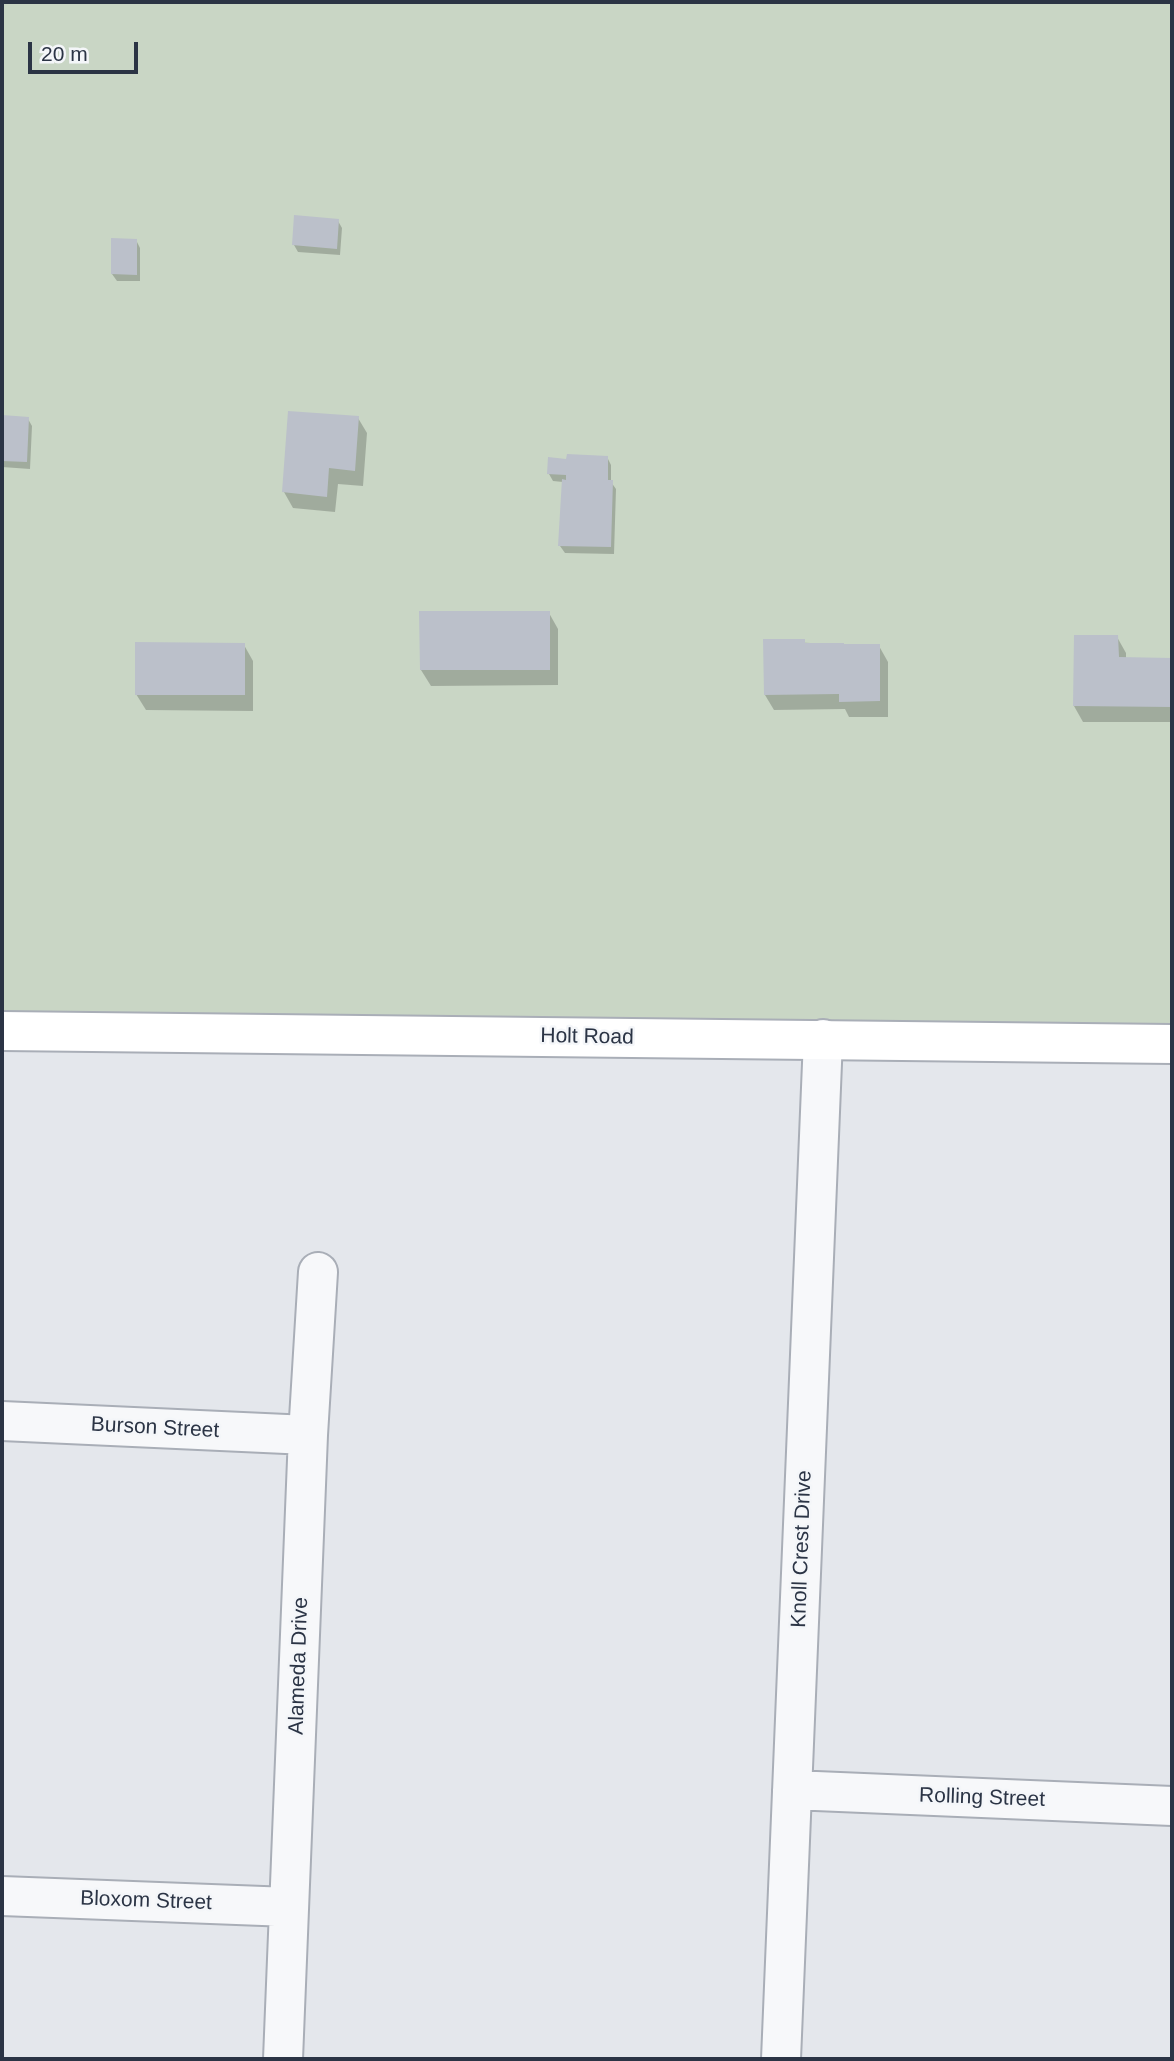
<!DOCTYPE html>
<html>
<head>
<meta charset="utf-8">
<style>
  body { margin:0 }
  #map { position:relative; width:1174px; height:2061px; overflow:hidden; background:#e4e7ec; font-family:Arial,sans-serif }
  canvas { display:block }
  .frame { position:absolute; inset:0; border:4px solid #2b3445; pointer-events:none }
  .scale { position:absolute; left:28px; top:42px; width:110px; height:32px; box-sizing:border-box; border:4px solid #2b3445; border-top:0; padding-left:9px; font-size:21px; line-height:24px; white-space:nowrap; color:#2b3445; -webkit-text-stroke:5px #f4f6f9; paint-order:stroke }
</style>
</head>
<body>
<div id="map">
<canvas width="1174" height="2061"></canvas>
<div class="frame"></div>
<div class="scale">20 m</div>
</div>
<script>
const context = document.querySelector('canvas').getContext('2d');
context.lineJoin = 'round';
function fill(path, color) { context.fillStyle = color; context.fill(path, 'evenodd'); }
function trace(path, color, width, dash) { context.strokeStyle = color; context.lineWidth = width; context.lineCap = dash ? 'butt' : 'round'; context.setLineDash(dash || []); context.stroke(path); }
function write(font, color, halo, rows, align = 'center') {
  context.font = font + ' Arial,sans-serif'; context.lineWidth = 5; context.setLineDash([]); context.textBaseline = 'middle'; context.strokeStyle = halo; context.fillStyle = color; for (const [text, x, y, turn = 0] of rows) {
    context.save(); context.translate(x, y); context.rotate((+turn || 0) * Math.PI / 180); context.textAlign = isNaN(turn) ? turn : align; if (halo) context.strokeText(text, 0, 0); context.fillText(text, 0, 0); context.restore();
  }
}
const green = new Path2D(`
  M 2,2 L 1172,2 L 1172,1046 L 2,1035 Z`);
const shadow = new Path2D(`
  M 338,221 L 342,228 L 340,255 L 298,252 L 294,245 Z
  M 136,240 L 140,248 L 140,281 L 117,281 L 112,274 Z
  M 2,417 L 28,419 L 32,426 L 30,469 L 2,467 Z
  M 358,418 L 367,433 L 363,486 L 338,484 L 335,512 L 293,508 L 284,492 Z
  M 607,457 L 611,465 L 611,482 L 616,489 L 614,554 L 565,553 L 560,546 L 563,482 L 553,481 L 549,474 L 568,460 Z
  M 549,613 L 558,629 L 558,685 L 431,686 L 421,670 Z
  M 1117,637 L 1126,653 L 1126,659 L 1172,659 L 1172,722 L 1083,722 L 1074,706 Z
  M 765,641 L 879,646 L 888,662 L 888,717 L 849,717 L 845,709 L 774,710 L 765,695 Z
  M 244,645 L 253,661 L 253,711 L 146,710 L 136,694 Z`);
const building = new Path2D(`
  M 294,215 L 339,219 L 337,249 L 292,245 Z
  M 111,238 L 137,239 L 137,275 L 111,274 Z
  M 288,411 L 359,416 L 355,471 L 329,468 L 327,497 L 282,492 Z
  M 2,415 L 29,417 L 27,462 L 2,461 Z
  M 567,454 L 608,456 L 608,480 L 613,480 L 611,547 L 558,546 L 562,479 L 566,480 L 566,475 L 547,474 L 548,457 L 566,459 Z
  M 419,611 L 550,611 L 550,670 L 420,670 Z
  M 1074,635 L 1118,635 L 1119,657 L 1172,658 L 1172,707 L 1073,706 Z
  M 763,639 L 805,639 L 805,643 L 844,643 L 844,644 L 880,644 L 880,701 L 839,702 L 839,694 L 764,695 Z
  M 135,642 L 245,643 L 245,695 L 135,695 Z`);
const street = new Path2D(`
  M 2,1421 L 308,1435
  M 792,1790 L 1172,1806
  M 2,1896 L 289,1907
  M 283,2059 L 308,1435 L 318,1272
  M 781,2059 L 823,1039`);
const secondary = new Path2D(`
  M 2,1031 L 1172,1044`);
const streetNames = [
  ["Holt Road",587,1037,1],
  ["Burson Street",155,1428,3],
  ["Knoll Crest Drive",802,1549,-88],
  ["Alameda Drive",299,1666,-88],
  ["Rolling Street",982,1798,2],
  ["Bloxom Street",146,1901,2]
];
fill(green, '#c9d6c5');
fill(shadow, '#0003');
fill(building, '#bbc0ca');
trace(street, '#a9aeb7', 42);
trace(secondary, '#a9aeb7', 42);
trace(street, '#f7f8fa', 38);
trace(secondary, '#fff', 38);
write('21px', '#2b3445', '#f4f6f9', streetNames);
</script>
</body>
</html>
